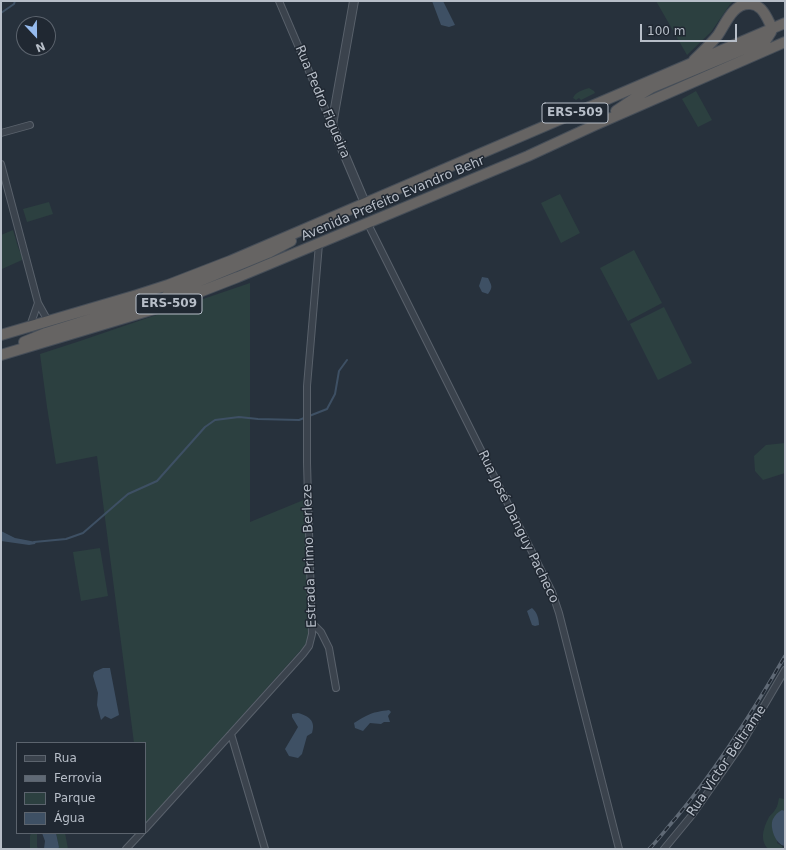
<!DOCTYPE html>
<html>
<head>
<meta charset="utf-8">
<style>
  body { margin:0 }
  #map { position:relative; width:786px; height:850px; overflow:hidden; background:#27313c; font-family:"DejaVu Sans",sans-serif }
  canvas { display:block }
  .frame { position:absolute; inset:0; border:2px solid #b7bec8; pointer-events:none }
  .legend { position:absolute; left:16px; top:742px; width:130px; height:92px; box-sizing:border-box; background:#202832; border:1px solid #5c646e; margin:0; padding:5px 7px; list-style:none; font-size:12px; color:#b7bec8 }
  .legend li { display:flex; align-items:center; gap:8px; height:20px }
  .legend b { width:20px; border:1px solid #5c646e }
  .north { position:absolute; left:16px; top:16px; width:40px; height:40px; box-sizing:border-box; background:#202832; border:1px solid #5c646e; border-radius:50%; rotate:158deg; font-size:11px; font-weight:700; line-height:16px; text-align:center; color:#b7bec8 }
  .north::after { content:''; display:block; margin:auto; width:14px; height:18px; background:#96bbee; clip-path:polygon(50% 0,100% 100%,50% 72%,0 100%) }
  .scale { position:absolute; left:640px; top:24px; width:97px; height:18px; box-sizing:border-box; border:2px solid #b7bec8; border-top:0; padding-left:5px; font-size:12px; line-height:14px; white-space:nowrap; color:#b7bec8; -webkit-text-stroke:3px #202832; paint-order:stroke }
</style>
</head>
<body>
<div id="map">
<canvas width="786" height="850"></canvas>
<div class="frame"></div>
<ul class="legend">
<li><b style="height:5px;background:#3b434d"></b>Rua</li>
<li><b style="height:5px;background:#5f6975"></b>Ferrovia</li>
<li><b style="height:11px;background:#2c4040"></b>Parque</li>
<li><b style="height:11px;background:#3e5064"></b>Água</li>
</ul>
<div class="north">N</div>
<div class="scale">100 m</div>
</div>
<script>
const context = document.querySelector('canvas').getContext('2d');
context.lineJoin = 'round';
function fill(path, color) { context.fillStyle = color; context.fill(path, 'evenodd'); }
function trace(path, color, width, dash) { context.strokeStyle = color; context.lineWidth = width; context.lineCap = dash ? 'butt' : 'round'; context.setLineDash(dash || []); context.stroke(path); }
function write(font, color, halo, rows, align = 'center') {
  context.font = font + ' "DejaVu Sans",sans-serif'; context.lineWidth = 3; context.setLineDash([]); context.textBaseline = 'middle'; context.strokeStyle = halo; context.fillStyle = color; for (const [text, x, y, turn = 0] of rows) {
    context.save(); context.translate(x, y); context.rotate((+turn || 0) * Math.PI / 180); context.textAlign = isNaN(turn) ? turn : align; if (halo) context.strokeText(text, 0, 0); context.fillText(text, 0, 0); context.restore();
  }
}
const green = new Path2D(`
  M 656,1 L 734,1 L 731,3 L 711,32 L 687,55 Z
  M 589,88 L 594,91 L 595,93 L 581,100 L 579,98 L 576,100 L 573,98 C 575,92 583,90 589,88 Z
  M 696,91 L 712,120 L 698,127 L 682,99 Z
  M 560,194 L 580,233 L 561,243 L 541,203 Z
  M 49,202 L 53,214 L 27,222 L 23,209 Z
  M 13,230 L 18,247 L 22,256 L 22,260 L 2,269 L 1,268 L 1,235 Z
  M 634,250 L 662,303 L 628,321 L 600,268 Z
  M 250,283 L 250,522 L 306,499 L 310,630 L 307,643 L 145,824 L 145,743 L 134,743 L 97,456 L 56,464 L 47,407 L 40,354 L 80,341 Z
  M 664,307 L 692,363 L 658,380 L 630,324 Z
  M 785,443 L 785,473 L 763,480 L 755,471 L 754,456 L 766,445 Z
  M 100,548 L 108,596 L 81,601 L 73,552 Z
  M 779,798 L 784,799 L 785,800 L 785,811 L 782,810 L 777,843 L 782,846 L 783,848 L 768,849 C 759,839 764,827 769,817 C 771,814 774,812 775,810 C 778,806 778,802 779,798 Z
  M 31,833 L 37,833 L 37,847 L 38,848 L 44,849 L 30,849 L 30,836 Z
  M 56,833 L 65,833 L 68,849 L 58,849 L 59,847 Z`);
const water = new Path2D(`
  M 432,1 L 443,1 L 455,25 L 449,27 L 441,25 Z
  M 482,277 L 488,278 C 492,286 493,287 488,294 L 482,292 L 479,286 Z
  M 1,531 L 15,538 L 36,542 L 35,544 L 29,545 L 1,541 Z
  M 532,608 C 537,612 539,619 539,625 L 535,626 L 532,625 L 527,611 Z
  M 103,668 L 110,668 L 119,715 L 111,719 L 105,716 L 101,720 L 97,705 L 98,693 L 93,676 L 94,672 Z
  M 389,710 L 391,712 L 388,716 L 390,722 L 384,722 L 381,724 L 370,723 L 363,731 L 355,728 L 354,723 C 358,721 361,718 366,716 C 373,712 382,711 389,710 Z
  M 298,713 C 309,716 316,721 312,733 L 307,736 L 302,754 L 298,758 L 289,756 L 285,749 L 298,727 L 292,717 L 292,714 Z
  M 782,810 L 785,811 L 785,846 C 776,845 769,827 773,819 C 775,815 778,812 782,810 Z
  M 42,833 L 56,833 L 59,847 L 58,849 L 44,849 L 45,841 Z`);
const stream = new Path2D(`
  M 1,13 L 14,4 L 15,1
  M 34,542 L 66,539 L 83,533 L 128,494 L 157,481 L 205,427 L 215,420 L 239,417 L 258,419 L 299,420 L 327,409 L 335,394 L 339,371 L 347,360`);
const minor = new Path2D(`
  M 279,1 L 332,125
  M 1,133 L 30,125
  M 1,164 L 38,303 L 48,321
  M 368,224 L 552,592 L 559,613 L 619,849
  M 30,326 L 38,303
  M 313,624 L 321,632 L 329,648 L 336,688
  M 231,734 L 265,849
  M 145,829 L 303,654 L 309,646 L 312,634 L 307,463 L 307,386 L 319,244
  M 126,849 L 141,833
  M 664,849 L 692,815 L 741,745 L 785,670`);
const tertiary = new Path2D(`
  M 354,1 L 332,125 L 365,203`);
const trunk = new Path2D(`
  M 616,111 L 638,96 L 651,88 L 766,40 L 771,32 L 772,28 C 769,22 766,14 761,9 C 759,7 754,4 750,4 C 733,3 726,23 718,35 C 711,44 702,52 694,60
  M 161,307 C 163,300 164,296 171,293 L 268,253 L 291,241
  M 1,335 L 137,295 L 168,285 L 230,261 L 349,210 L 785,23
  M 24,342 L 46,333 L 129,307 C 136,304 139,303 137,295
  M 1,355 L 161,307 L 238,277 L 528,156 L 595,125 L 785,42`);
const rail = new Path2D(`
  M 649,849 C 658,840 666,829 675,819 C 717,769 752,713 785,656`);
const shields = [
  [575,113,66],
  [169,304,66]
];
const shieldNames = [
  ["ERS-509",575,113],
  ["ERS-509",169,304]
];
const streetNames = [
  ["Rua Pedro Figueira",322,102,67],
  ["Avenida Prefeito Evandro Behr",393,199,-23],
  ["Rua José Danguy Pacheco",518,527,64],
  ["Estrada Primo Berleze",310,556,-92],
  ["Rua Victor Beltrame",727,761,-56]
];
fill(green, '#2c4040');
fill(water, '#3e5064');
trace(stream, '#3e5064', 2);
trace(minor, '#59616b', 8);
trace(tertiary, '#59616b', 10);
trace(trunk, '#464e58', 12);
trace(minor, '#3b434d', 6);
trace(tertiary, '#3b434d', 8);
trace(trunk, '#666463', 10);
trace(rail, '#5f6975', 3.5);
trace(rail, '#202832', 2, [6]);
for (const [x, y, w] of shields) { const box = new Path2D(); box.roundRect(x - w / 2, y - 10, w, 20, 3); context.fillStyle = '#202832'; context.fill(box); trace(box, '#b7bec8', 1); }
write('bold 12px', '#b7bec8', null, shieldNames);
write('13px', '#b7bec8', '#202832', streetNames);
</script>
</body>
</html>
